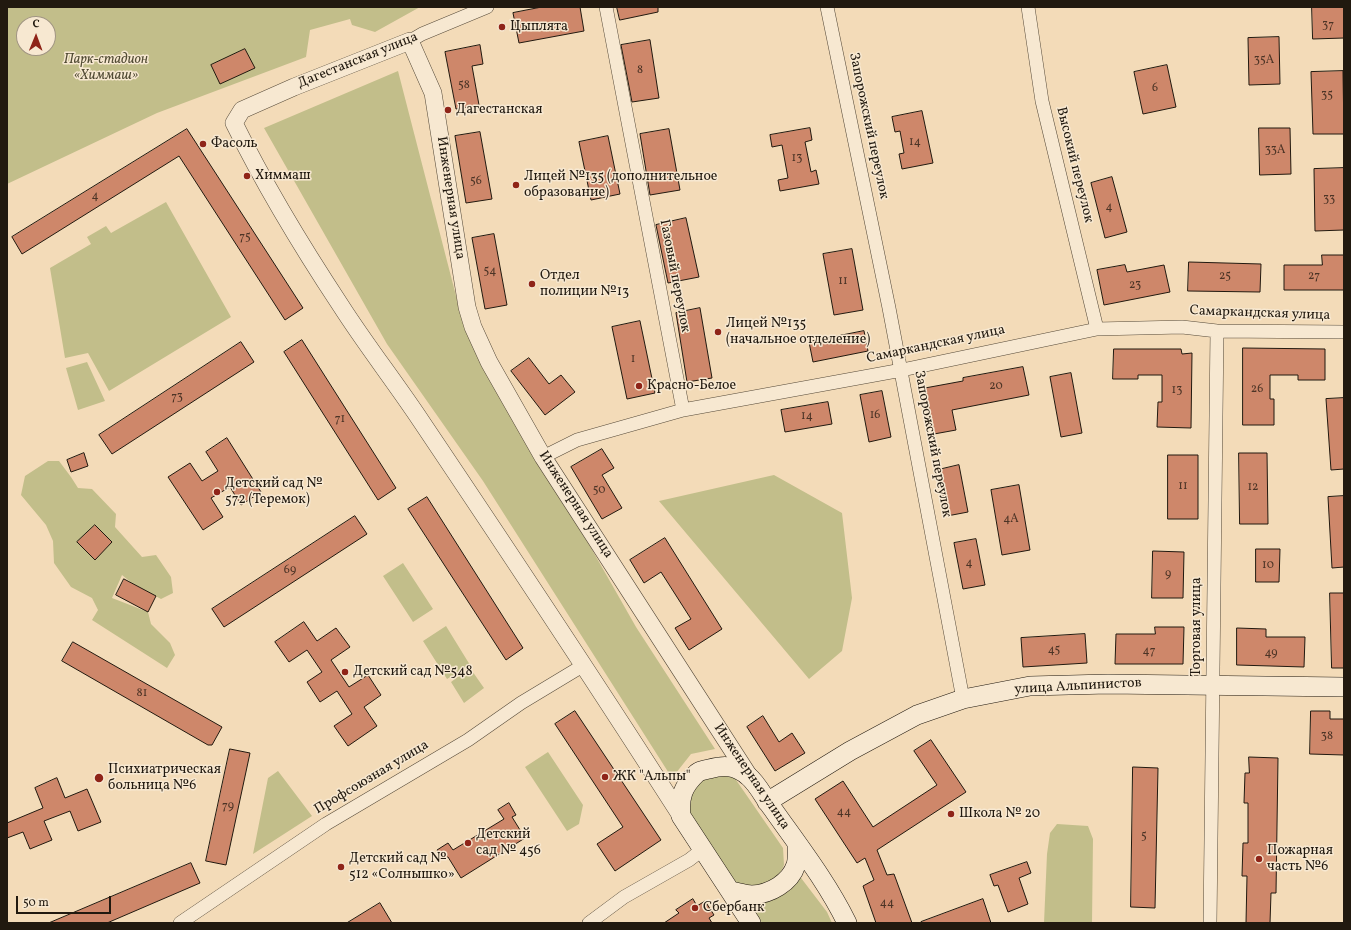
<!DOCTYPE html>
<html>
<head>
<meta charset="utf-8">
<style>
  body { margin:0 }
  #map { position:relative; width:1351px; height:930px; overflow:hidden; background:#f3dbb8; font-family:Vollkorn,serif }
  canvas { display:block }
  .frame { position:absolute; inset:0; border:8px solid #21190f; pointer-events:none }
  .north { position:absolute; left:16px; top:16px; width:40px; height:40px; box-sizing:border-box; background:#f7e8d1; border:1px solid #a19583; border-radius:50%; rotate:1deg; font-size:11px; font-weight:700; line-height:16px; text-align:center; color:#21190f }
  .north::after { content:''; display:block; margin:auto; width:14px; height:18px; background:#8f2418; clip-path:polygon(50% 0,100% 100%,50% 72%,0 100%) }
  .scale { position:absolute; left:16px; top:896px; width:95px; height:18px; box-sizing:border-box; border:2px solid #21190f; border-top:0; padding-left:5px; font-size:12px; line-height:14px; white-space:nowrap; color:#21190f; -webkit-text-stroke:3px #f7e8d1; paint-order:stroke }
</style>
</head>
<body>
<div id="map">
<canvas width="1351" height="930"></canvas>
<div class="frame"></div>
<div class="north">С</div>
<div class="scale">50 m</div>
</div>
<script>
const context = document.querySelector('canvas').getContext('2d');
context.lineJoin = 'round';
function fill(path, color) { context.fillStyle = color; context.fill(path, 'evenodd'); }
function trace(path, color, width, dash) { context.strokeStyle = color; context.lineWidth = width; context.lineCap = dash ? 'butt' : 'round'; context.setLineDash(dash || []); context.stroke(path); }
function write(font, color, halo, rows, align = 'center') {
  context.font = font + ' Vollkorn,serif'; context.lineWidth = 3; context.setLineDash([]); context.textBaseline = 'middle'; context.strokeStyle = halo; context.fillStyle = color; for (const [text, x, y, turn = 0] of rows) {
    context.save(); context.translate(x, y); context.rotate((+turn || 0) * Math.PI / 180); context.textAlign = isNaN(turn) ? turn : align; if (halo) context.strokeText(text, 0, 0); context.fillText(text, 0, 0); context.restore();
  }
}
const green = new Path2D(`
  M 7,7 L 420,7 L 375,32 L 352,25 L 350,19 L 310,30 L 306,57 L 157,113 L 7,184 ZM 24,24 L 48,24 L 48,48 L 24,48 Z
  M 398,71 L 463,323 L 636,627 L 715,749 L 691,754 L 672,778 L 483,481 L 387,344 L 264,128 Z
  M 166,202 L 231,317 L 109,391 L 88,353 L 65,358 L 50,268 L 91,244 L 87,237 L 106,226 L 111,233 Z
  M 87,362 L 105,401 L 78,410 L 66,368 Z
  M 48,461 L 59,461 L 71,477 L 78,488 L 92,489 L 116,514 L 115,527 L 142,557 L 156,555 L 171,577 L 173,593 L 161,599 L 133,584 L 122,575 L 112,598 L 148,612 L 151,624 L 170,643 L 175,655 L 167,668 L 92,620 L 98,610 L 92,598 L 71,587 L 54,563 L 53,541 L 46,525 L 21,495 L 25,476 Z
  M 774,475 L 842,513 L 852,598 L 842,651 L 809,679 L 659,501 Z
  M 403,563 L 433,609 L 413,622 L 383,576 Z
  M 446,626 L 470,665 L 447,679 L 423,641 Z
  M 470,668 L 484,688 L 464,703 L 451,682 Z
  M 548,752 L 583,805 L 579,824 L 567,831 L 525,767 Z
  M 278,771 L 312,816 L 253,854 L 268,778 Z
  M 718,775 L 734,777 L 783,848 L 784,865 L 779,876 L 760,889 L 743,889 L 734,882 L 685,811 L 685,797 L 702,779 Z
  M 1057,824 L 1088,826 L 1093,839 L 1092,923 L 1044,923 L 1047,854 L 1050,833 Z
  M 798,874 L 827,912 L 832,923 L 762,923 L 751,904 Z`);
const building = new Path2D(`
  M 542,7 L 580,7 L 584,31 L 519,43 L 513,13 Z
  M 617,7 L 658,7 L 658,12 L 620,20 Z
  M 1312,7 L 1344,7 L 1344,38 L 1313,39 Z
  M 1279,37 L 1280,84 L 1249,85 L 1248,38 Z
  M 650,40 L 659,98 L 632,102 L 621,45 Z
  M 480,45 L 483,64 L 472,66 L 479,105 L 456,109 L 445,52 Z
  M 245,49 L 255,68 L 220,84 L 211,65 Z
  M 1167,65 L 1176,107 L 1143,114 L 1134,72 Z
  M 1343,71 L 1344,134 L 1313,134 L 1311,72 Z
  M 922,111 L 933,163 L 902,169 L 899,154 L 904,153 L 900,131 L 895,132 L 892,117 Z
  M 810,128 L 812,140 L 805,142 L 811,172 L 816,170 L 819,184 L 780,191 L 778,180 L 788,178 L 782,145 L 772,147 L 770,135 Z
  M 1259,128 L 1290,128 L 1291,174 L 1260,175 Z
  M 187,129 L 303,308 L 285,320 L 179,156 L 22,254 L 12,237 Z
  M 669,129 L 680,190 L 650,195 L 640,134 Z
  M 480,132 L 492,199 L 466,203 L 455,136 Z
  M 608,136 L 620,194 L 591,200 L 579,142 Z
  M 1344,168 L 1344,230 L 1315,231 L 1314,169 Z
  M 1112,177 L 1127,232 L 1105,238 L 1091,183 Z
  M 686,218 L 699,277 L 668,283 L 656,225 Z
  M 494,234 L 507,305 L 485,309 L 472,238 Z
  M 852,249 L 863,310 L 834,315 L 823,254 Z
  M 1322,255 L 1344,255 L 1344,290 L 1284,290 L 1284,265 L 1322,265 Z
  M 1189,262 L 1261,264 L 1260,292 L 1188,291 Z
  M 1125,265 L 1127,272 L 1164,265 L 1170,292 L 1104,305 L 1097,270 Z
  M 700,308 L 712,378 L 687,382 L 676,313 Z
  M 640,321 L 655,393 L 627,399 L 612,327 Z
  M 864,331 L 868,351 L 813,362 L 809,342 Z
  M 302,340 L 396,488 L 378,500 L 284,352 Z
  M 241,342 L 254,362 L 112,454 L 99,435 Z
  M 1243,348 L 1325,349 L 1325,380 L 1298,380 L 1298,375 L 1270,375 L 1270,399 L 1274,399 L 1274,425 L 1243,425 Z
  M 1114,349 L 1181,349 L 1182,354 L 1192,353 L 1191,428 L 1157,427 L 1158,402 L 1162,402 L 1162,375 L 1138,375 L 1138,379 L 1113,379 Z
  M 529,358 L 549,384 L 561,375 L 575,392 L 545,415 L 511,371 Z
  M 1023,367 L 1029,395 L 952,410 L 956,430 L 934,434 L 925,388 L 963,381 L 963,378 Z
  M 1071,373 L 1082,433 L 1061,437 L 1050,377 Z
  M 882,391 L 891,437 L 869,442 L 860,395 Z
  M 1344,398 L 1344,469 L 1331,470 L 1326,399 Z
  M 828,402 L 832,424 L 785,432 L 781,410 Z
  M 227,438 L 261,492 L 241,505 L 230,487 L 211,498 L 223,517 L 203,530 L 168,477 L 190,463 L 202,481 L 218,471 L 206,452 Z
  M 602,449 L 614,468 L 602,475 L 622,508 L 602,519 L 571,467 Z
  M 84,453 L 88,466 L 71,472 L 67,460 Z
  M 1239,453 L 1267,453 L 1268,524 L 1240,524 Z
  M 1168,455 L 1198,455 L 1198,519 L 1168,519 Z
  M 959,465 L 968,512 L 947,516 L 938,470 Z
  M 1019,485 L 1030,550 L 1002,555 L 991,490 Z
  M 1344,496 L 1344,567 L 1332,568 L 1328,497 Z
  M 427,497 L 523,648 L 506,660 L 408,509 Z
  M 355,516 L 367,534 L 224,627 L 212,609 Z
  M 95,525 L 112,542 L 95,560 L 77,542 Z
  M 665,538 L 722,629 L 689,650 L 675,628 L 691,619 L 661,572 L 644,583 L 630,560 Z
  M 976,539 L 985,585 L 963,589 L 954,543 Z
  M 1256,549 L 1280,549 L 1279,582 L 1256,582 Z
  M 1153,551 L 1184,552 L 1183,598 L 1152,598 Z
  M 124,579 L 156,596 L 148,612 L 116,595 Z
  M 1330,593 L 1344,593 L 1344,668 L 1332,668 Z
  M 304,622 L 317,641 L 336,628 L 350,647 L 331,660 L 349,687 L 368,675 L 381,695 L 364,707 L 377,726 L 348,746 L 334,726 L 352,714 L 337,691 L 320,702 L 307,682 L 322,672 L 307,650 L 289,662 L 275,642 Z
  M 1155,627 L 1184,627 L 1183,664 L 1115,664 L 1116,634 L 1155,634 Z
  M 1237,628 L 1266,629 L 1266,637 L 1305,637 L 1304,667 L 1237,665 Z
  M 1085,634 L 1087,663 L 1023,667 L 1021,638 Z
  M 73,642 L 222,727 L 212,745 L 208,745 L 62,661 Z
  M 575,711 L 661,840 L 615,871 L 597,844 L 623,827 L 555,724 Z
  M 1311,711 L 1330,711 L 1330,719 L 1344,719 L 1344,755 L 1310,754 Z
  M 763,716 L 779,742 L 792,733 L 805,753 L 775,771 L 747,727 Z
  M 931,740 L 966,792 L 877,850 L 887,875 L 894,874 L 912,923 L 876,923 L 863,886 L 874,880 L 865,858 L 857,863 L 815,799 L 843,781 L 873,827 L 937,785 L 914,751 Z
  M 230,749 L 250,753 L 226,865 L 206,861 Z
  M 1249,757 L 1278,758 L 1276,893 L 1271,893 L 1270,923 L 1246,923 L 1247,876 L 1242,876 L 1243,843 L 1248,843 L 1248,803 L 1244,803 L 1245,773 L 1249,773 Z
  M 1133,767 L 1158,768 L 1155,908 L 1131,907 Z
  M 57,778 L 65,798 L 87,789 L 101,822 L 78,831 L 70,811 L 44,821 L 52,840 L 30,849 L 23,832 L 7,838 L 7,823 L 43,808 L 35,788 Z
  M 509,803 L 516,815 L 512,817 L 525,838 L 461,878 L 448,857 L 443,859 L 437,850 L 448,843 L 453,850 L 504,819 L 498,810 Z
  M 1027,862 L 1031,873 L 1019,878 L 1028,904 L 1008,912 L 998,885 L 994,886 L 990,875 Z
  M 191,863 L 200,883 L 107,923 L 49,923 Z
  M 693,899 L 697,906 L 705,901 L 714,915 L 709,918 L 712,923 L 664,923 L 679,913 L 676,910 Z
  M 983,899 L 991,923 L 921,923 L 921,922 Z
  M 380,903 L 392,923 L 347,923 Z`);
const minor = new Path2D(`
  M 606,7 L 683,410
  M 827,7 L 889,308 L 963,699
  M 1028,7 L 1042,101 L 1097,329
  M 410,41 L 422,34 L 487,7
  M 543,457 L 577,440 L 683,410 L 902,370 L 1097,329 L 1182,327 L 1217,331 L 1344,332
  M 180,923 L 326,824 L 468,740 L 521,703 L 584,665
  M 589,923 L 624,897 L 689,860 L 702,850
  M 1210,923 L 1217,331`);
const tertiary = new Path2D(`
  M 681,816 C 596,683 509,552 421,421 C 395,382 366,345 341,306 C 302,247 265,186 234,123 L 242,110 L 294,87 L 410,41 L 433,93 L 467,307 L 473,327 L 489,362 L 543,457 L 749,776`);
const secondary = new Path2D(`
  M 767,802 L 850,751 L 917,715 L 963,699 L 1030,686 L 1108,684 L 1344,687
  M 730,891 C 737,892 745,895 752,895 C 770,894 790,883 796,865 C 798,859 797,850 797,843
  M 751,923 L 681,816 C 679,797 683,786 697,773 C 701,770 705,770 709,769 C 724,765 735,765 748,776 C 758,784 764,798 772,808 C 798,845 827,882 847,923`);
const markers = [
  [502,27,4,"#8f2418"],
  [448,110,4,"#8f2418"],
  [203,144,4,"#8f2418"],
  [247,176,4,"#8f2418"],
  [516,185,4,"#8f2418"],
  [532,284,4,"#8f2418"],
  [718,332,4,"#8f2418"],
  [639,386,4,"#8f2418"],
  [217,492,4,"#8f2418"],
  [345,672,4,"#8f2418"],
  [605,777,4,"#8f2418"],
  [99,778,5,"#8f2418"],
  [951,814,4,"#8f2418"],
  [468,843,4,"#8f2418"],
  [1259,859,4,"#8f2418"],
  [341,867,4,"#8f2418"],
  [695,908,4,"#8f2418"]
];
const numberNames = [
  ["37",1328,26],
  ["35А",1264,61],
  ["8",640,71],
  ["58",464,86],
  ["6",1155,89],
  ["35",1327,96],
  ["14",915,143],
  ["33А",1275,151],
  ["13",797,159],
  ["56",476,182],
  ["4",95,197],
  ["33",1329,200],
  ["4",1109,208],
  ["75",245,238],
  ["54",490,272],
  ["25",1225,277],
  ["27",1314,277],
  ["11",843,282],
  ["23",1135,286],
  ["1",633,360],
  ["20",996,387],
  ["26",1257,390],
  ["13",1177,391],
  ["73",177,398],
  ["16",875,416],
  ["14",807,417],
  ["71",340,420],
  ["11",1183,487],
  ["12",1253,488],
  ["50",599,491],
  ["4А",1011,520],
  ["4",969,564],
  ["10",1268,566],
  ["69",290,571],
  ["9",1168,575],
  ["45",1054,651],
  ["47",1149,652],
  ["49",1271,654],
  ["81",142,694],
  ["38",1327,737],
  ["79",228,807],
  ["44",844,813],
  ["5",1144,837],
  ["44",887,904]
];
const poiNames = [
  ["Цыплята",510,27],
  ["Дагестанская",456,110],
  ["Фасоль",211,144],
  ["Химмаш",255,176],
  ["Лицей №135 (дополнительное",524,177],
  ["образование)",524,193],
  ["Отдел",540,276],
  ["полиции №13",540,292],
  ["Лицей №135",726,324],
  ["(начальное отделение)",726,340],
  ["Красно-Белое",647,386],
  ["Детский сад №",225,484],
  ["572 (Теремок)",225,500],
  ["Детский сад №548",353,672],
  ["Психиатрическая",108,770],
  ["больница №6",108,786],
  ["ЖК \"Альпы\"",613,777],
  ["Школа № 20",959,814],
  ["Детский",476,835],
  ["сад № 456",476,851],
  ["Пожарная",1267,851],
  ["часть №6",1267,867],
  ["Детский сад №",349,859],
  ["512 «Солнышко»",349,875],
  ["Сбербанк",703,908]
];
const parkNames = [
  ["Парк-стадион",106,60],
  ["«Химмаш»",106,76]
];
const streetNames = [
  ["Дагестанская улица",358,61,-22],
  ["Запорожский переулок",868,126,78],
  ["Высокий переулок",1074,165,76],
  ["Инженерная улица",450,198,81],
  ["Газовый переулок",674,276,79],
  ["Самаркандская улица",1260,314,2],
  ["Самаркандская улица",936,345,-12],
  ["Запорожский переулок",932,444,79],
  ["Инженерная улица",575,505,57],
  ["Торговая улица",1197,627,-90],
  ["улица Альпинистов",1078,687,-3],
  ["Инженерная улица",751,777,56],
  ["Профсоюзная улица",372,778,-31]
];
fill(green, '#c2be8a');
fill(building, '#ce876a');
trace(building, '#21190f', 1);
trace(minor, '#564a39', 14);
trace(tertiary, '#564a39', 18);
trace(secondary, '#21190f', 20);
trace(minor, '#f7e8d1', 13);
trace(tertiary, '#f7e8d1', 17);
trace(secondary, '#f7e8d1', 19);
for (const [x, y, r, color] of markers) { const dot = new Path2D(); dot.arc(x, y, r, 0, 2 * Math.PI); context.fillStyle = color; context.fill(dot); trace(dot, '#f7e8d1', 1.5); }
write('12px', '#4c3426', null, numberNames);
write('14px', '#21190f', '#f7e8d1', poiNames, 'left');
write('italic 14px', '#514b34', '#f7e8d1', parkNames);
write('14px', '#21190f', '#f7e8d1', streetNames);
</script>
</body>
</html>
